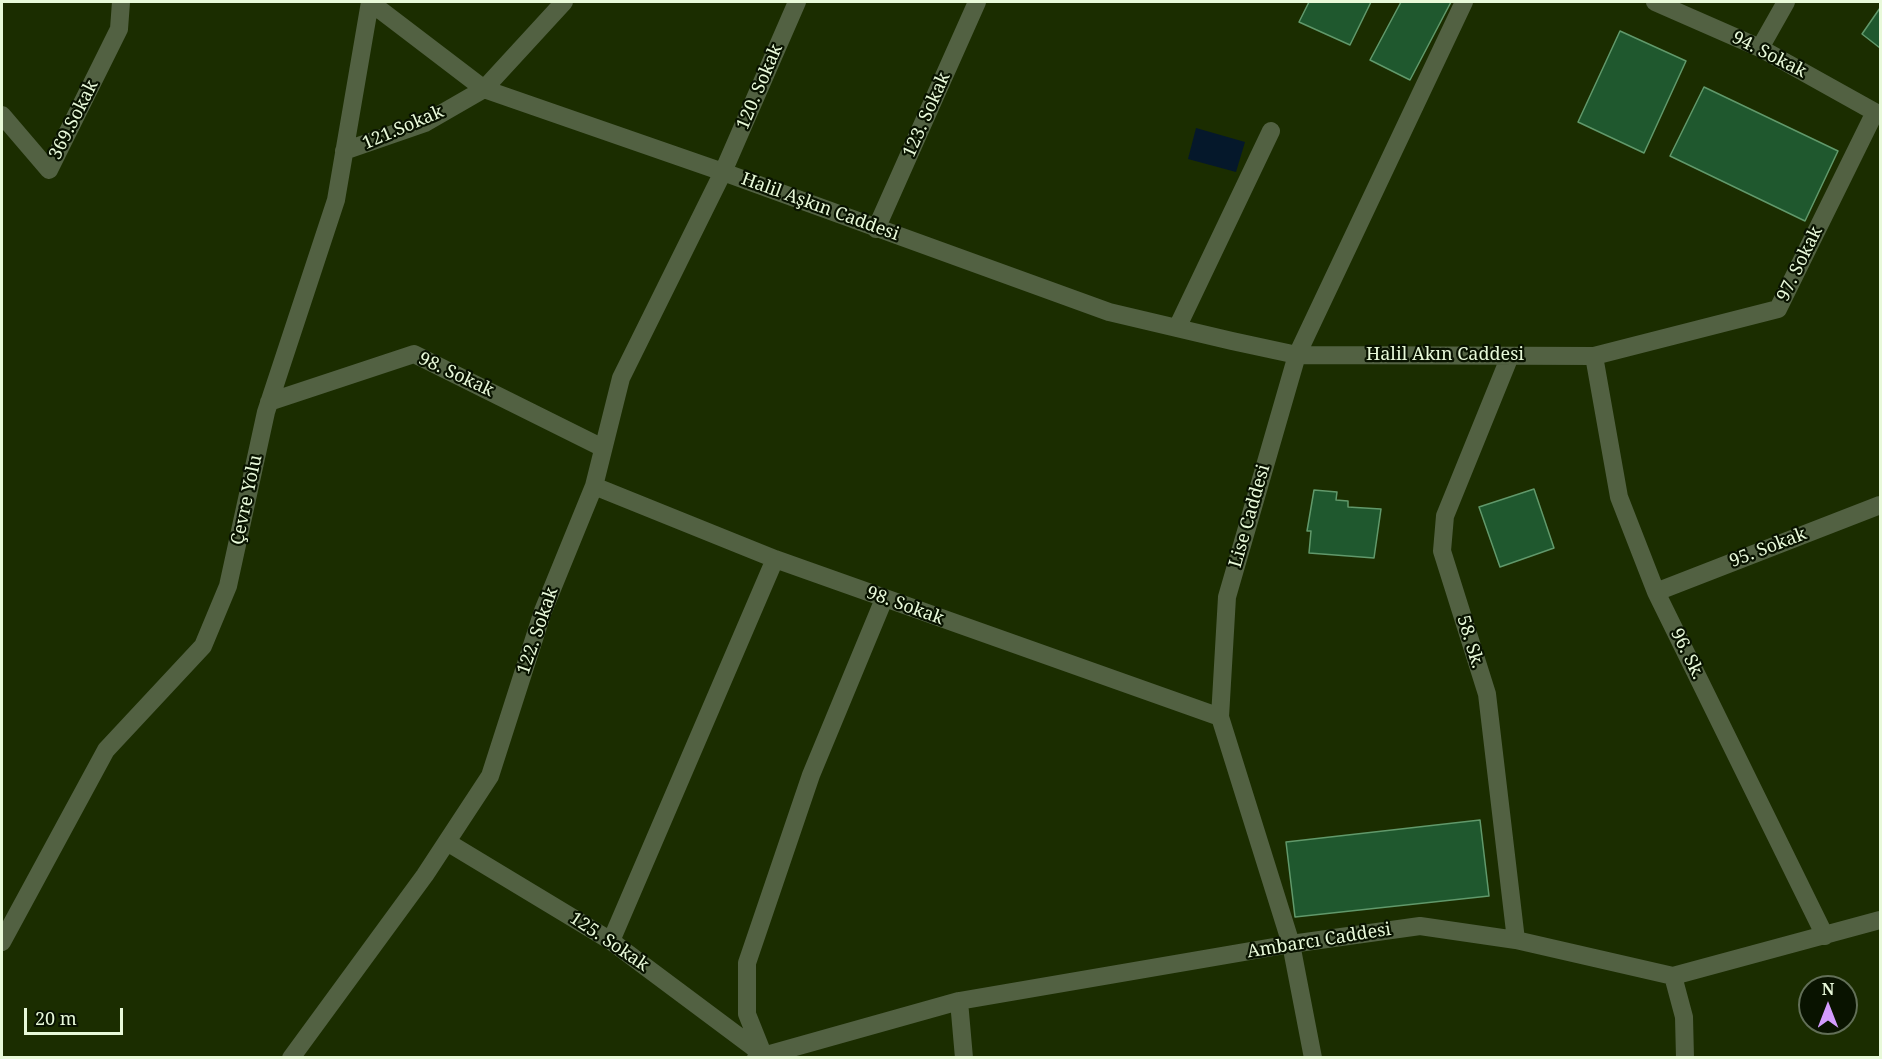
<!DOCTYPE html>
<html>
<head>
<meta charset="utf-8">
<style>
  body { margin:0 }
  #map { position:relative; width:1882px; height:1059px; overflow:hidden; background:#1b2d00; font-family:"Noto Serif",serif }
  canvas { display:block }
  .frame { position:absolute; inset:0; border:3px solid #e8f9d9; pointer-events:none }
  .north { position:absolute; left:1798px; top:975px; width:60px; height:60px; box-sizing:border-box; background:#091300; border:2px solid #626f57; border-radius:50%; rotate:0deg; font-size:16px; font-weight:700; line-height:24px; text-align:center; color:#e8f9d9 }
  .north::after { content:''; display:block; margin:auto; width:21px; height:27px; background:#d39cfd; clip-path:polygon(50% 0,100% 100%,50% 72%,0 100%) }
  .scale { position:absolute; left:24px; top:1008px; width:99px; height:27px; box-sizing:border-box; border:3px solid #e8f9d9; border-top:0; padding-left:8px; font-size:18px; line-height:21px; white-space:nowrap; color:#e8f9d9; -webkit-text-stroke:4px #091300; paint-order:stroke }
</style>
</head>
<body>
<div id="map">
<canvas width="1882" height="1059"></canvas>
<div class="frame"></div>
<div class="north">N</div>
<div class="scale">20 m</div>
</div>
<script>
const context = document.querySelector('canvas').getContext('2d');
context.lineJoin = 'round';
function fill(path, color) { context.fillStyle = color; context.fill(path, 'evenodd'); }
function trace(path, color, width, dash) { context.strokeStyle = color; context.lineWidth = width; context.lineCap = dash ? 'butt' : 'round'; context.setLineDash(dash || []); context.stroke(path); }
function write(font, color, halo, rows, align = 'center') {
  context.font = font + ' "Noto Serif",serif'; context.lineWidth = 4.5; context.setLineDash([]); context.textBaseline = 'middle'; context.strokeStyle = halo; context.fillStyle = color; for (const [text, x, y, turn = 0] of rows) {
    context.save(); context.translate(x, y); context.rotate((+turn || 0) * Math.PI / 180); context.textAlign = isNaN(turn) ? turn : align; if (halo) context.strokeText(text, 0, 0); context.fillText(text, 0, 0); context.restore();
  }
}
const water = new Path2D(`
  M 1196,128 L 1245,142 L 1236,172 L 1188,159 Z`);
const building = new Path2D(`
  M 1309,2 L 1371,2 L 1350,45 L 1299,22 Z
  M 1401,2 L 1451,2 L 1410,80 L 1370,60 Z
  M 1880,8 L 1880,48 L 1862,34 Z
  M 1620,31 L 1686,61 L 1644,153 L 1578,122 Z
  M 1704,87 L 1838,151 L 1805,221 L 1670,156 Z
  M 1534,489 L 1554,548 L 1500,567 L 1479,507 Z
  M 1314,490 L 1337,492 L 1336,500 L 1348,501 L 1348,507 L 1381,509 L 1374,558 L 1309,553 L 1311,531 L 1307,531 Z
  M 1480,820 L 1489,896 L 1295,917 L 1286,842 Z`);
const minor = new Path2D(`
  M 370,2 L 484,89 L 723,172 L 1109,312 L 1232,341 L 1297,355 L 1594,356 L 1778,309 L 1875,112
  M 1655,2 L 1760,48 L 1880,115
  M 1760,48 L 1786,2
  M 2,115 L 49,170 L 119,29 L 121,2
  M 344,151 L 425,123 L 484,89 L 564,2
  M 876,229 L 977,2
  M 1177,328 L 1271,131
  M 1510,356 L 1445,516 L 1442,551 L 1487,694 L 1516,940
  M 1594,356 L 1619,497 L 1656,592 L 1825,936
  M 269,402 L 414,354 L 603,448
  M 594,486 L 775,559 L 1220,717
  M 1656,592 L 1880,505
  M 447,842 L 611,941 L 761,1053
  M 611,941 L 775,559
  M 2,942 L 106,750 L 203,646 L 228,586 L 266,412 L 336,200 L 370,2
  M 1673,976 L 1684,1017 L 1685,1058
  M 959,1001 L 964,1058
  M 763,1054 L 747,1014 L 747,963 L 811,775 L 884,599
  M 291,1058 L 425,875 L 490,776 L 543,611 L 594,486 L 621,378 L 723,172 L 797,2
  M 756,1058 L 959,1001 L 1291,944 L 1420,926 L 1516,940 L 1673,976 L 1880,920
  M 1313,1058 L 1291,944 L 1220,717 L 1227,597 L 1297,355 L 1464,2`);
const streetNames = [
  ["94. Sokak",1769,55,27],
  ["120. Sokak",760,87,-67],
  ["123. Sokak",927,115,-66],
  ["369.Sokak",74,120,-63],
  ["121.Sokak",403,128,-23],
  ["Halil Aşkın Caddesi",820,207,20],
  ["97. Sokak",1800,264,-64],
  ["Halil Akın Caddesi",1445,355],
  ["98. Sokak",456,375,25],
  ["Çevre Yolu",247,500,-78],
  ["Lise Caddesi",1250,516,-74],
  ["95. Sokak",1768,548,-21],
  ["98. Sokak",905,606,20],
  ["122. Sokak",538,631,-71],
  ["58. Sk.",1470,642,73],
  ["96. Sk.",1687,654,64],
  ["Ambarcı Caddesi",1319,941,-9],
  ["125. Sokak",609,942,34]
];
fill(water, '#05182b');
fill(building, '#1f582e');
trace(building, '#61996b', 1.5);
trace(minor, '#526142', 18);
write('18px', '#e8f9d9', '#091300', streetNames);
</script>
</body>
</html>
